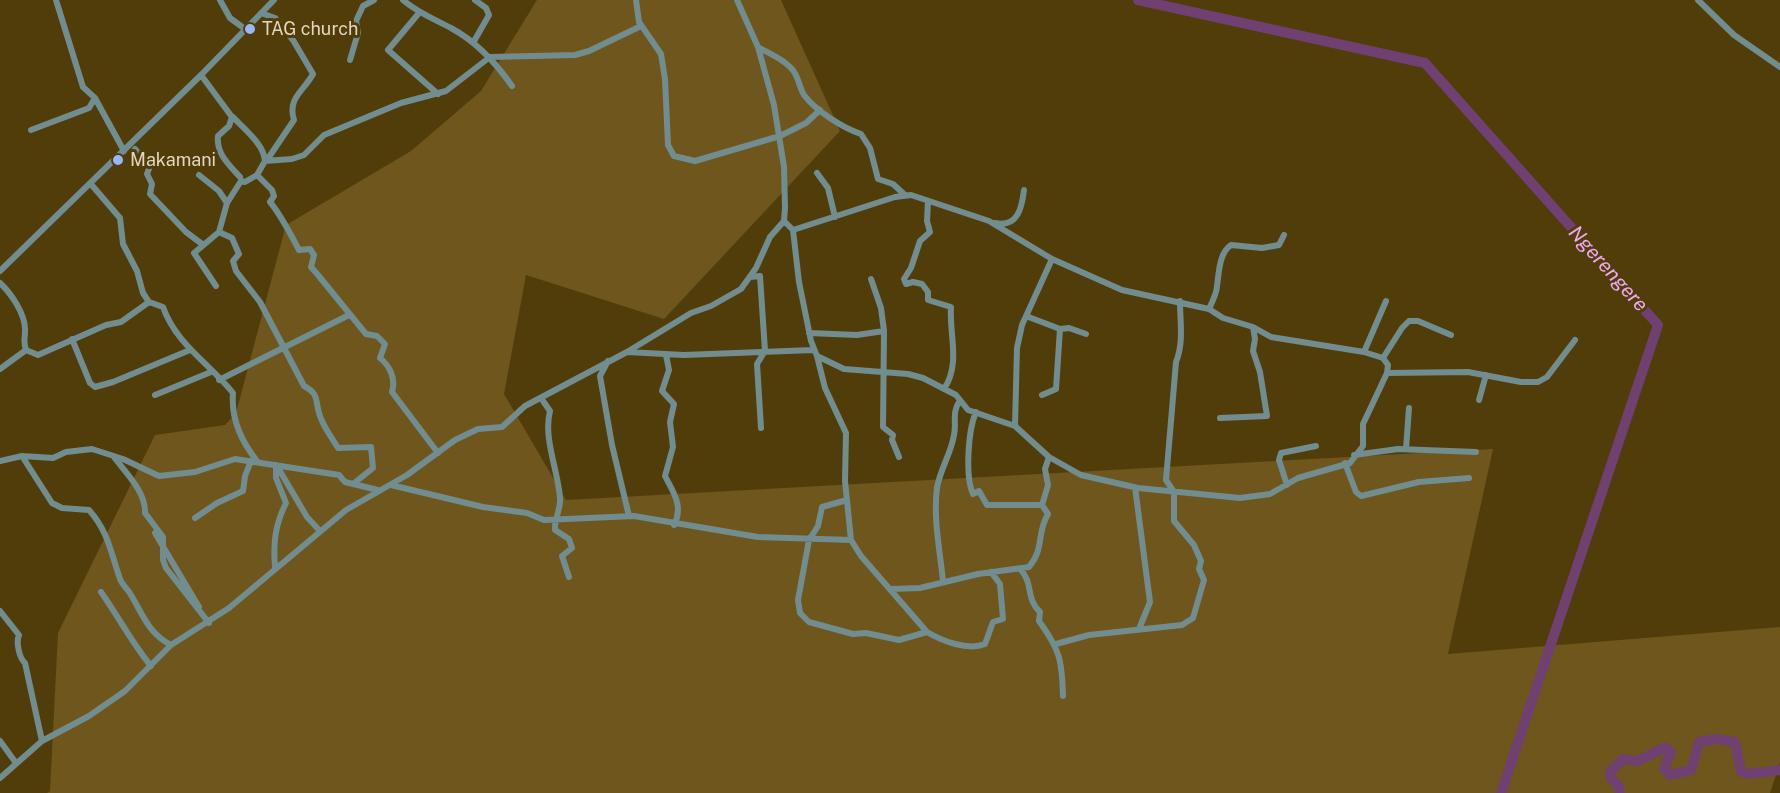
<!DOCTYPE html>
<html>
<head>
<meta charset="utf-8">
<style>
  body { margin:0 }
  canvas { display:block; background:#513d0a }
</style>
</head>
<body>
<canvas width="1780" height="793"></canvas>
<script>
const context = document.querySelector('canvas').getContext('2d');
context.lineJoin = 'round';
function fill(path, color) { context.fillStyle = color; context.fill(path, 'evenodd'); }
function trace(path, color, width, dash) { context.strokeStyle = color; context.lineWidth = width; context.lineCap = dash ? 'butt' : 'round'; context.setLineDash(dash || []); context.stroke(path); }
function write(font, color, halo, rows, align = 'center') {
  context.font = font + ' "Public Sans",sans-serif'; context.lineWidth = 6; context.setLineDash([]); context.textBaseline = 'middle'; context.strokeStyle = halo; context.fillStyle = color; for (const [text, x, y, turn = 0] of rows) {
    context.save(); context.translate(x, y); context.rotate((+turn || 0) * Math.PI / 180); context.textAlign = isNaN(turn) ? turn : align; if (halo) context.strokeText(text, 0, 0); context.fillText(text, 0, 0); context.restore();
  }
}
const green = new Path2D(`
  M 537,0 L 781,0 L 840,131 L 664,319 L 526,275 L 504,394 L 566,500 L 1493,449 L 1448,654 L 1780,627 L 1780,763 L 1770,793 L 47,793 L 50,791 L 58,633 L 155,435 L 225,425 L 236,413 L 286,225 L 411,151 L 481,91 Z`);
const river = new Path2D(`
  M 1138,0 L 1425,63 L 1658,325 L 1501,793
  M 1620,793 L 1619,786 L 1611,778 L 1610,772 L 1623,759 L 1638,761 L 1665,747 L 1671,752 L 1664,768 L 1670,775 L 1691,770 L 1699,742 L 1717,739 L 1735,742 L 1741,772 L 1749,774 L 1780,770`);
const minor = new Path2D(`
  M 56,0 L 83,87 L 95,98 L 124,151
  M 220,0 L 230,18 L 245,29
  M 403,0 C 418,13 434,19 451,28 C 477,42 496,63 512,86
  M 636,0 L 639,22 L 661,54 L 665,79 L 668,145 L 674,156 L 695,161 L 780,136 L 806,123 L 820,110
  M 1698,0 L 1734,35 L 1780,67
  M 261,13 L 275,18 L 293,40 L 313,74 C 304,91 287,98 294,120 L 267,160
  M 419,13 L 388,50 L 438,94
  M 473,43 L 489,15 L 486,8 L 475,0
  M 758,47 C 768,53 781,58 790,67 C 799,75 798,85 804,95 C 816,111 843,128 861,134 L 870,148 L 878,179 L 893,184 L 905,195
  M 350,60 L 358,33 L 356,21 L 363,6 L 374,0
  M 201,75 L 232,117 L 229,126 L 218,136 C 216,153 228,164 240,177
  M 233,117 C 244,129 264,144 265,161
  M 31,130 L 89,108 L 95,98
  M 135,149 L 150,166 L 147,174 L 152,184 L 150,194 L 186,232 L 202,244
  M 817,173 L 828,188 L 835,217
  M 199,175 L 219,191 L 227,203
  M 257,175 L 272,190 L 274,196 L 270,202 C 281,215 291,235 299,250 L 310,249 L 314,255 L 311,267 L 318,275 L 366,334 L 377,336 L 385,344 L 380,358 C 390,366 396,379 392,392 L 438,453
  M 90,183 L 120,218 L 123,244 L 137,271 L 143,293 L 149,302 L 163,307 C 176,344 209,363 233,393 C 231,417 241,441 257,461
  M 928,201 L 927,221 L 930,232 L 920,241 L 911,268 L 904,279 L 906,284 L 913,282 L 922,284 L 928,292 L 928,300 L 951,307 C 949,335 961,363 944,389
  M 784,221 L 793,230 L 799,282 L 811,341 L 817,356 L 844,369 L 908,374 L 923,378 L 956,395 L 968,410 L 1015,426 L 1049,457 L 1081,475 L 1138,488 L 1240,498 L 1270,494 L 1298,478 L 1350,463 L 1363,446 L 1363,424 L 1387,373 L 1388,365 L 1383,358 L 1364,352 L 1271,337 L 1253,327 L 1223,318 L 1209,309 L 1122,290 L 1052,259 L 989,221 L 911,195 L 895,197 L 793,230
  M 995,223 C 1018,228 1022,207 1024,190
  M 0,271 L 201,75 L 274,0
  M 750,277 L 760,276 L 765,351 L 757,364 L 761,428
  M 871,279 L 881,308 L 884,331 L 883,427 L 893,435 L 892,440 L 899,457
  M 0,283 C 11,293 26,315 25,331 C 25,339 23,341 26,350 L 38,355 L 106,325 L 121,322 L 149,302
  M 216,286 L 194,253 L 219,232
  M 1209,309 C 1212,302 1217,293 1217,286 C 1219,273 1219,253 1231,245 L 1262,248 L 1279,245 L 1284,235
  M 1026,316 L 1060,329 L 1069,328 L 1086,334
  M 809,333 L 857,335 L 884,331
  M 72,339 L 90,383 L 95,387 L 113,382 L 190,350
  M 627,352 L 684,355 L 813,350
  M 1364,352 L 1386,301
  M 666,355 L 669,370 L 662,391 L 674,404 L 670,422 L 673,447 L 665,476 C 673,492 684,506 674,525
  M 817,356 L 825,388 L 846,433 L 845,481 L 851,540 L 861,556 L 927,632 C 942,641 968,651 985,644 L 993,622 L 1003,619 L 1000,584 L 991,572
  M 1383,358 L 1402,328 L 1409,321 L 1418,321 L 1451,335
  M 608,361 L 600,376 L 612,445 L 629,516
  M 0,369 L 26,350
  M 1387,373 L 1468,372 L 1521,382 L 1538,382 L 1547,377 L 1575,340
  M 219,380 L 349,315
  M 155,395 L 211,372
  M 1042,395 L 1056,389 L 1060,329
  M 541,398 L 550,411 C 543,438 558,470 560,498 C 561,509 554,519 555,530 L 569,539 L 572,548 L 562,556 L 569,577
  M 1479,400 L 1486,375
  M 976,412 C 968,430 965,477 973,494 L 979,491 L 987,505 L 1042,505
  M 1220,418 L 1267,416 L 1260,372 L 1253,351 L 1255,339 L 1253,327
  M 1015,426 L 1017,348 L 1022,325 L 1052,259
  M 1406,449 L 1409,408
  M 1354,455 L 1398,449 L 1476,452
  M 22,456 L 52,503 L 62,508 L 89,510 C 108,531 111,553 120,579 C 122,585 128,589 131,595 C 143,615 149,634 171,645
  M 114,457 C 126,473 146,492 145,513 L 163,537 L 163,560 L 166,568 L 209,623
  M 0,461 L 22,456 L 53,458 L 66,452 L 92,449 L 123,459 L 159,476 L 195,472 L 235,459 L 339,475 L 345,482 L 378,490
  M 1345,463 L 1356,492 L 1361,496 L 1419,482 L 1469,478
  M 277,466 L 307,517 L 320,531
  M 353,484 L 373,468 L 371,447 L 338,448 C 332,438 322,425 319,413 C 315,399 319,394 304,386 L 260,302 L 236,271 L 233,261 L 239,254 L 232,238 L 219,232 L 227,203 L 241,181 L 245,182 L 257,175 L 265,161 L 292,159 L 304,155 L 324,135 L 401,103 L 446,91 L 490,57 L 575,55 L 589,51 L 641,26
  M 391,485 L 483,507 L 527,513 L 544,520 L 634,516 L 758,537 L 851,540
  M 1287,485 L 1279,460 L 1281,453 L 1316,446
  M 1135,487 L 1150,602 L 1139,629
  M 847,500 L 822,507 L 818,526 L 809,540 L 798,600 L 800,613 L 809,622 L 853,634 L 866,633 L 899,640 L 927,632
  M 195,518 L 217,503 L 243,491 L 245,476 L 251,461
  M 155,533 L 199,607
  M 275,567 C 273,543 275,525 286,503 L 276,478 L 276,465
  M 1020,569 C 1034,583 1025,598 1040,612 L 1039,621 C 1060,650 1062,660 1063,696
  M 943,581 C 940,551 933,518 937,488 C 940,469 951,454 954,435 C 957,422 951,414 960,400
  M 891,589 L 920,588 L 978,574 L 1029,567 C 1045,548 1036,534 1048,514 L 1042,505 L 1048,485 L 1045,469 L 1049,457
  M 101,592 C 118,616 132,643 151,666
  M 0,611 L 19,635 C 16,642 19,658 25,663 L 42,741
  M 1056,644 L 1089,635 L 1182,625 L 1193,618 L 1204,580 L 1199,569 L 1201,561 L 1194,545 L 1174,521 L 1174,492 L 1166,480 L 1176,362 C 1184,342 1180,323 1180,301
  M 0,741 L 16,763
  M 0,778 L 42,741 L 89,716 L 125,691 L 171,645 L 229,608 L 346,510 L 407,475 L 455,440 L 478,429 L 502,427 L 525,406 L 627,352 L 691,313 L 711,306 L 741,289 L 756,268 L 770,237 L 784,221 L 785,208 L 784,167 L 774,105 L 758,47 L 737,0`);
const markers = [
  [250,29,6,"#96b6fd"],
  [118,160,6,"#96b6fd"]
];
const poiNames = [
  ["TAG church",262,29],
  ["Makamani",130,160]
];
const waterNames = [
  ["Ngerengere",1608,269,48]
];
fill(green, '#6e561d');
trace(river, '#704072', 10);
trace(minor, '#728d90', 6);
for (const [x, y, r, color] of markers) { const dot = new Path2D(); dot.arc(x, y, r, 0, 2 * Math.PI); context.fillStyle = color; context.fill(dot); trace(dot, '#513d0a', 2); }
write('18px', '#e3d7bf', '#513d0a', poiNames, 'left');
write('italic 20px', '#efa8f2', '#513d0a', waterNames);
</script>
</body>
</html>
